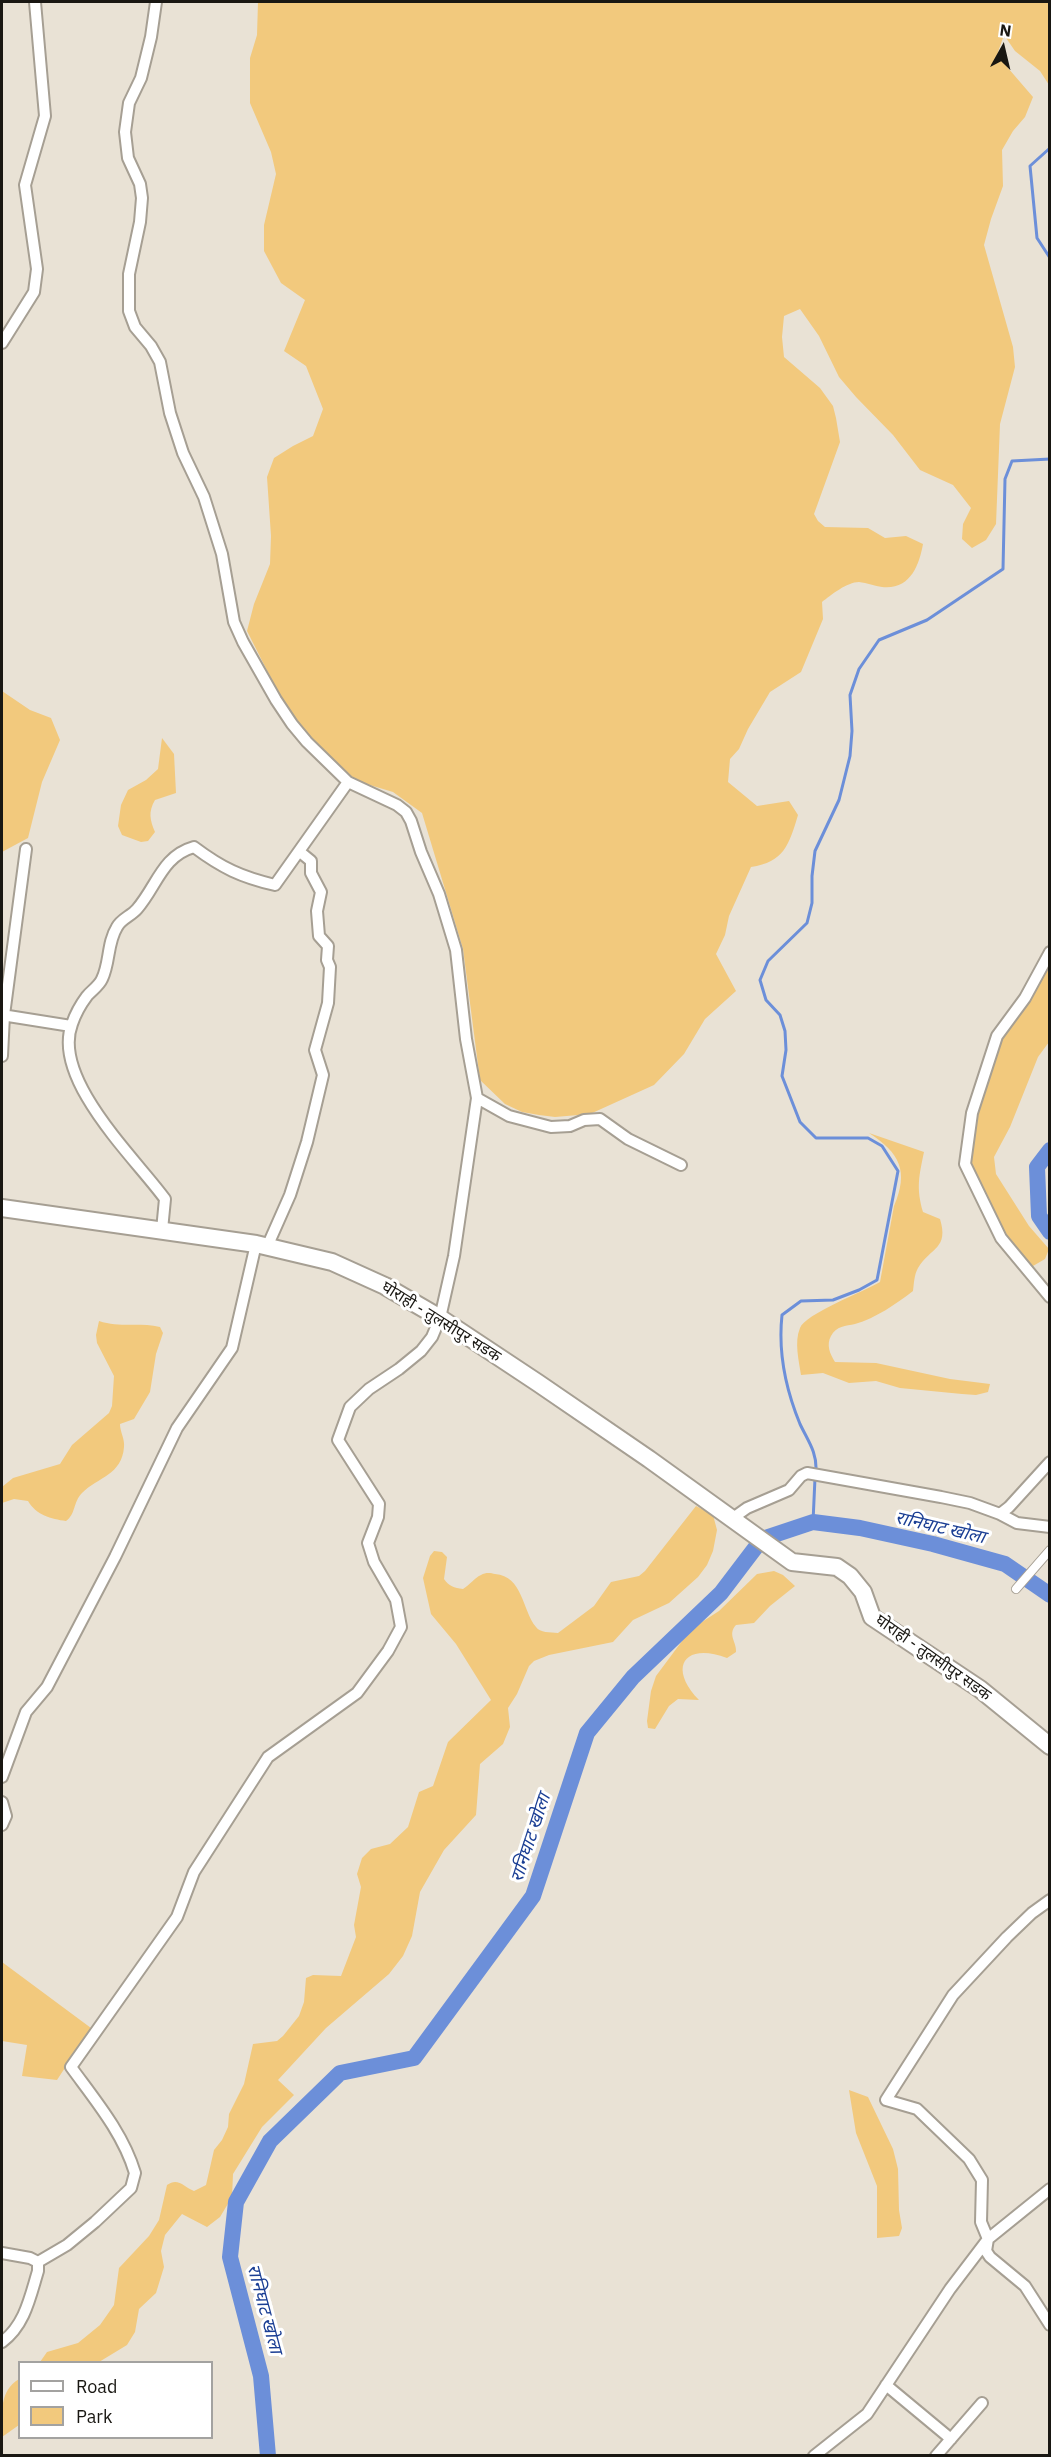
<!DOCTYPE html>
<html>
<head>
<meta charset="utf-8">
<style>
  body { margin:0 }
  #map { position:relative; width:1051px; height:2457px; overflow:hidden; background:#e9e2d5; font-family:"IBM Plex Sans",sans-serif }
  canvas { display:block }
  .frame { position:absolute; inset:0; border:3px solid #191712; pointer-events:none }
  .legend { position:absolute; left:18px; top:2361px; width:195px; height:78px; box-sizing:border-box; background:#fff; border:2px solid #a3a2a0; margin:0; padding:8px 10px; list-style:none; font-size:18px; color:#191712 }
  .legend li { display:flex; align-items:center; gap:12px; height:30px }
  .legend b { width:30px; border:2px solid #a3a2a0 }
  .north { position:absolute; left:973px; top:18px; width:60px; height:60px; -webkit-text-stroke:4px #fff; paint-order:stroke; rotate:8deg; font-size:16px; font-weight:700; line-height:24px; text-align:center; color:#191712 }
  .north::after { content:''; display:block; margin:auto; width:21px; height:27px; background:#191712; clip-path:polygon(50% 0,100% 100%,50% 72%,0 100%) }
</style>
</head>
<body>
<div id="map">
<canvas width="1051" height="2457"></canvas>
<div class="frame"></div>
<ul class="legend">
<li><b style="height:8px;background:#fff"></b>Road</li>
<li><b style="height:16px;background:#f2c97d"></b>Park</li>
</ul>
<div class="north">N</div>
</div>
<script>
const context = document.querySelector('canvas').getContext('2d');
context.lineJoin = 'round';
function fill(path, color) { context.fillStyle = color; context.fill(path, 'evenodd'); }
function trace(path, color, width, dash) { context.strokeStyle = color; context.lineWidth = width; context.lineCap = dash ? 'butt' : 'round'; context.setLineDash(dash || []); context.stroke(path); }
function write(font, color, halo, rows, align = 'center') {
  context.font = font + ' "IBM Plex Sans","Noto Sans Devanagari",sans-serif'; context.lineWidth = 6; context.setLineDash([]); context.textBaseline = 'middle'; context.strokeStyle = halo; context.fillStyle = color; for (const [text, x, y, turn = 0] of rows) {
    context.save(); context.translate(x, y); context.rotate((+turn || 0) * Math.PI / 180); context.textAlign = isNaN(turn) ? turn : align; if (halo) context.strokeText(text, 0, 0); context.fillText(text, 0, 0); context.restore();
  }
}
const green = new Path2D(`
  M 258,2 L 1049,2 L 1049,85 L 1040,71 L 1015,51 L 1004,35 L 998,52 L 1008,68 L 1033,97 L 1025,117 L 1013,131 L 1002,150 L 1003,186 L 991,219 L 984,245 L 1013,347 L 1015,367 L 1000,424 L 996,524 L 986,540 L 972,548 L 962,539 L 963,524 L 971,508 L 953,485 L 920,470 L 893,435 L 856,397 L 839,377 L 819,336 L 800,309 L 784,316 L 782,337 L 784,357 L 820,388 L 833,406 L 836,418 L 840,442 L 814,514 L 818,521 L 825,527 L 868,528 L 885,538 L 906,536 L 923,544 C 919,566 910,590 882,587 C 875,586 867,583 859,582 C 847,582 831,595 822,602 L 823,619 L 801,672 L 770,692 L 748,729 L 739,749 L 730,759 L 728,782 L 757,806 L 789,801 L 798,815 C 789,845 784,862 751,867 L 729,916 L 725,935 L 716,954 L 736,991 L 705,1019 L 684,1054 L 654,1085 L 590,1114 L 555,1117 L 539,1115 L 522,1112 L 505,1104 L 480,1080 L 463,949 L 422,813 L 393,792 L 353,780 L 325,755 L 285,706 L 247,631 L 254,604 L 270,564 L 271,536 L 267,477 L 274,458 L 293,446 L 313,436 L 323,409 L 306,366 L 284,351 L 305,300 L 281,283 L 264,251 L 264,225 L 276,174 L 271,152 L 250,103 L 250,58 L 257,35 Z
  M 2,691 L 30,710 L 51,718 L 60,740 L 42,782 L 28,838 L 2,852 Z
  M 162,738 L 174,754 L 176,793 L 155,800 C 148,812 150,820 155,832 L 148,841 L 141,842 L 122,835 L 118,826 L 121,805 L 128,790 L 146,780 L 158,769 Z
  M 1049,963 L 1049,1042 L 1038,1057 L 1010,1127 L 994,1157 L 996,1174 L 1029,1226 L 1049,1249 L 1045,1259 L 1033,1266 L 1027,1264 L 1008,1239 L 970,1162 L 972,1134 L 1002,1036 L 1031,999 Z
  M 869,1133 L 924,1152 C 919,1176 916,1188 923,1212 L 940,1219 C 949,1249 931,1247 918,1268 C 914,1275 914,1284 913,1291 C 896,1304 876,1318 855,1324 C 846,1326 836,1326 831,1336 C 826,1345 830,1354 835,1362 L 876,1363 L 950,1379 L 990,1384 L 988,1392 L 976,1395 L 962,1394 L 900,1388 L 876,1381 L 849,1383 L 823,1373 L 801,1375 C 799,1361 794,1342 800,1328 C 805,1314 863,1292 880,1282 L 894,1206 C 909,1171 900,1153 869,1133 Z
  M 99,1321 C 120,1328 139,1322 160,1327 L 163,1333 L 156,1354 L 150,1392 L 134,1419 L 120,1424 C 120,1432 125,1439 124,1447 C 122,1475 98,1477 82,1493 C 73,1502 76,1514 66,1521 C 51,1519 36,1515 28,1501 L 14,1499 L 2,1503 L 2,1487 L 13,1478 L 60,1464 L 72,1445 L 109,1413 L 112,1406 L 114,1376 L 97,1343 L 96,1335 Z
  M 696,1506 L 713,1515 L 717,1530 L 713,1551 L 707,1565 L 698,1577 L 669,1603 L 633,1620 L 613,1642 L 549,1655 L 534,1661 L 529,1666 L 517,1694 L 508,1708 L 510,1727 L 503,1744 L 480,1764 L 476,1815 L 444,1850 L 420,1892 L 412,1936 L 403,1956 L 389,1974 L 326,2028 L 278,2080 L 294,2095 L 262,2127 L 233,2174 L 232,2197 L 220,2217 L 207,2227 L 182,2214 L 165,2235 L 161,2251 L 164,2267 L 156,2293 L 139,2309 L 135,2332 L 127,2345 L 99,2362 L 40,2362 L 47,2352 L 78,2343 L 100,2325 L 114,2305 L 119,2268 L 149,2236 L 159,2220 L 167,2185 C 178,2177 184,2187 194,2191 L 206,2185 L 214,2150 L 222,2140 L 228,2127 L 229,2114 L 244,2084 L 253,2044 L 277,2041 L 283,2036 L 299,2016 L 304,2002 L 306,1978 L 313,1975 L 341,1976 L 356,1937 L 354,1925 L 361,1887 L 357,1874 L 362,1858 L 371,1849 L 390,1844 L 408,1827 L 419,1792 L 433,1786 L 448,1742 L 491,1700 L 456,1644 L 431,1614 L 423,1578 L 430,1556 L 434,1551 L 442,1552 L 447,1557 L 444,1579 C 449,1586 454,1588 463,1589 C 470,1585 474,1578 481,1575 C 486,1572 491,1573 495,1574 C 523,1576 522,1610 536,1627 C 540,1633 550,1632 558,1633 L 594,1606 L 611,1582 L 639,1576 L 645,1571 Z
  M 774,1571 L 783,1575 L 795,1586 L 770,1606 L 754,1623 L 736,1625 C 727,1635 737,1642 736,1652 L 727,1658 C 685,1642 667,1667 699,1700 L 678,1699 L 669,1706 L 655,1729 L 648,1728 L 647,1721 L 651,1691 L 656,1676 L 691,1629 L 719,1611 L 757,1574 Z
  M 2,1962 L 91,2028 L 57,2080 L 22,2076 L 27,2045 L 2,2041 Z
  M 849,2090 L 868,2097 L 893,2149 L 898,2169 L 899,2210 L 902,2228 L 899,2236 L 877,2238 L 877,2186 L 856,2133 Z
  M 19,2379 L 19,2425 L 2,2437 C 1,2413 0,2390 19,2379 Z`);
const stream = new Path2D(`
  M 1050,148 L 1030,166 L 1037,238 L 1050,258
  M 816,1471 C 817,1452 808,1441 800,1424 C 786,1390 778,1352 782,1315 L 801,1301 L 833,1300 L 859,1290 L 877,1280 L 898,1171 L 882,1146 L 868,1138 L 816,1138 L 800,1122 L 782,1076 L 786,1050 L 785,1031 L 780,1015 L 766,1000 L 760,980 L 768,961 L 807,923 L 812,903 L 812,876 L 815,851 L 839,800 L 850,756 L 852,731 L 850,695 L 859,669 L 879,640 L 927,620 L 1003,569 L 1005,479 L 1012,461 L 1050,459
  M 813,1522 L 815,1478`);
const river = new Path2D(`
  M 1050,1150 L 1037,1167 L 1039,1216 L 1050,1232
  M 268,2456 L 261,2376 L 230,2257 L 236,2202 L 270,2141 L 340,2073 L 414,2058 L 533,1896 L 587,1733 L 633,1677 L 721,1593 L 762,1539 L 813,1522 L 860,1528 L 933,1544 L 1005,1564 L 1050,1595`);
const pedestrian = new Path2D(`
  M 1016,1589 L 1050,1550`);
const minor = new Path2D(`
  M 2,343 L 34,292 L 37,269 L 25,185 L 45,116 L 35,2
  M 1050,952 L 1025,998 L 997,1036 L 972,1113 L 965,1164 L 1001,1238 L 1050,1297
  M 2,1015 L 71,1026
  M 2,1056 L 4,1015 L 26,849
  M 477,1098 L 509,1116 L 551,1127 L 570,1126 L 584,1120 L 600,1119 L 628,1139 L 681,1165
  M 162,1230 L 165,1199 C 136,1159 51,1079 72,1024 C 75,1015 81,1004 87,996 C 91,991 99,986 102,979 C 110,963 107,943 117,927 C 121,919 131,916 137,909 C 157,886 162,856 194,847 C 222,868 241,877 275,885 L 348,782
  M 267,1247 L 290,1195 L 307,1142 L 323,1075 L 315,1050 L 328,1003 L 330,967 L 327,960 L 328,946 L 319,936 L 317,911 L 321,892 L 311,873 L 311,861 L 300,852
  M 1000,1514 L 1017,1523 L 1050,1527
  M 733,1518 L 747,1508 L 789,1490 L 801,1476 L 807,1473 L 941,1497 L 970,1503 L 1000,1514 L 1009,1507 L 1050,1462
  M 2,1777 L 26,1712 L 47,1687 L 115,1557 L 177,1428 L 232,1348 L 256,1244
  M 2,1802 L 6,1816 L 2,1825
  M 1050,1900 L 1032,1913 L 1007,1937 L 953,1995 L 886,2100 L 917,2109 L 969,2159 L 982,2180 L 981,2222 L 988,2239 L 986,2251 L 990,2257 L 1025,2286 L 1050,2325
  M 2,2253 L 30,2258 L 38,2262 L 38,2271 C 30,2297 25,2325 2,2342
  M 38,2262 L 67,2245 L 95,2222 L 131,2188 L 135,2173 C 123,2133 95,2100 71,2067 L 177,1917 L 194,1872 L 268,1757 L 357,1693 L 388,1651 L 401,1627 L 396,1600 L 374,1562 L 368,1543 L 378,1517 L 379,1504 L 338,1440 L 350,1407 L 369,1389 L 399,1369 L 421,1351 L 432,1337 L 440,1318 L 454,1256 L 477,1098 L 466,1039 L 456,950 L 439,894 L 421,852 L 411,821 L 406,812 L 397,805 L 348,782 L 307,742 L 292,724 L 276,700 L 243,642 L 234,622 L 222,554 L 204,497 L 183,453 L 170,413 L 160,362 L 151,346 L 135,327 L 129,311 L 129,274 L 140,222 L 142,198 L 140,184 L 128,158 L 125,132 L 129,103 L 141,78 L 151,37 L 156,2
  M 886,2385 L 951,2439
  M 814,2456 L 867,2414 L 950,2289 L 988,2239 L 1050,2189
  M 936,2456 L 982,2403`);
const primary = new Path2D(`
  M 2,1208 L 256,1244 L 332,1262 L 385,1286 L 440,1318 L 538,1383 L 649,1459 L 792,1562 L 837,1567 L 850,1576 L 863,1592 L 872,1617 L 980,1689 L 1050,1746`);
const streetNames = [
  ["घोराही - तुलसीपुर सडक",441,1322,32],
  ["घोराही - तुलसीपुर सडक",933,1658,35]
];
const waterNames = [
  ["रानिघाट खोला",940,1528,13],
  ["रानिघाट खोला",531,1838,-72],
  ["रानिघाट खोला",264,2309,75]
];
fill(green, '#f2c97d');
trace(stream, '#6c8fd9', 3);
trace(river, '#6c8fd9', 16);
trace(pedestrian, '#a69f93', 10);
trace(minor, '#a69f93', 14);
trace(primary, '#a69f93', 20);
trace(pedestrian, '#fff', 8);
trace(minor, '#fff', 10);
trace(primary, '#fff', 16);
write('16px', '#191712', '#fff', streetNames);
write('italic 18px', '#1a3e94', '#fff', waterNames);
</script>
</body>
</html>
